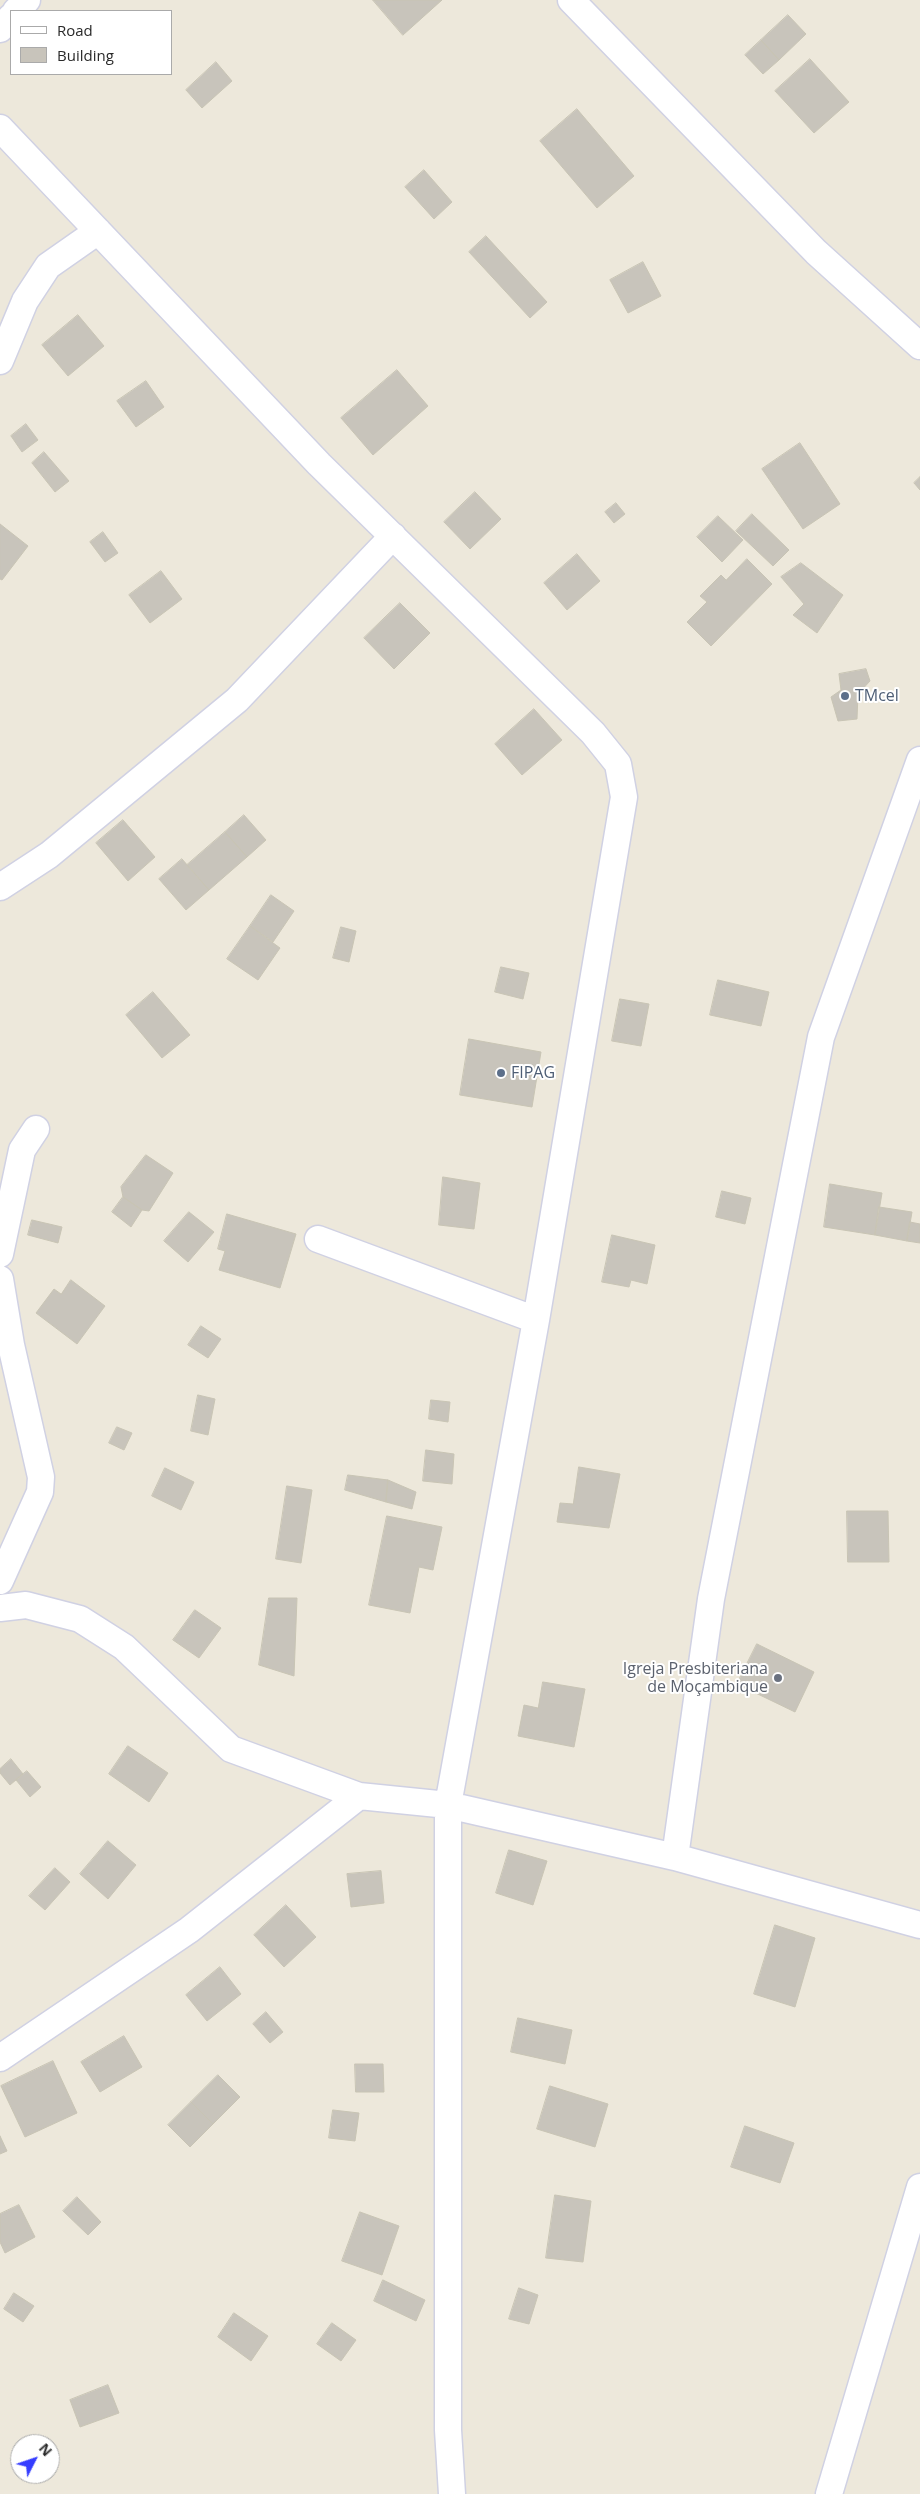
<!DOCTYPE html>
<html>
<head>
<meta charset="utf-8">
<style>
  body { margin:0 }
  #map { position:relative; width:920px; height:2494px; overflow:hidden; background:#ede8db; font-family:"Open Sans",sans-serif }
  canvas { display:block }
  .legend { position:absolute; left:10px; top:10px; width:162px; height:65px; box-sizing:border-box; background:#fff; border:1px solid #aaa; margin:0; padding:6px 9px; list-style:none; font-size:15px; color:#2a2a2a }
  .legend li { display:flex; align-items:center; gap:10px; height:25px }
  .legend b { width:25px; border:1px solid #aaa }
  .north { position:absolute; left:10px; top:2434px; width:50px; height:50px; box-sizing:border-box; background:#fff; border:1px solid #aaa; border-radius:50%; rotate:49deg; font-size:14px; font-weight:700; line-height:20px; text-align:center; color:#2a2a2a }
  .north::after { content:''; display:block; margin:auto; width:18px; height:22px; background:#353dff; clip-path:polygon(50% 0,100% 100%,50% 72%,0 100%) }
</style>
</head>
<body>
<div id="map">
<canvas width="920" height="2494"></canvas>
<ul class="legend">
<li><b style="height:6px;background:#fff"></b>Road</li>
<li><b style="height:14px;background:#c8c4bb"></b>Building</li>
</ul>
<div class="north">N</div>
</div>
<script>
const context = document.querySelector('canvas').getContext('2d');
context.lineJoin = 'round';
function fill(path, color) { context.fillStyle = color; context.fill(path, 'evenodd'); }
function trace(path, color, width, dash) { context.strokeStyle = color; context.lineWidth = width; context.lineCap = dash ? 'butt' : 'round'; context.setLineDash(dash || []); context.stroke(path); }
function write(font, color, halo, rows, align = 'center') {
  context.font = font + ' "Open Sans",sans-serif'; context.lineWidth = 4; context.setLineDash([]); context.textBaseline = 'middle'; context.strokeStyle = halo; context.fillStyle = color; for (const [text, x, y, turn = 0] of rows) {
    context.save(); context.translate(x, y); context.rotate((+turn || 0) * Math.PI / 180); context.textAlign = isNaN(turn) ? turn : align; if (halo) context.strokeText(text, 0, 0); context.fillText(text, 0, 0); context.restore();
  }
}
const building = new Path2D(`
  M 373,0 L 442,0 L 403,35 Z
  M 788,15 L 806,34 L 779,60 L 761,40 Z
  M 761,40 L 779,60 L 763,74 L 745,55 Z
  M 810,59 L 849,102 L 814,133 L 775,91 Z
  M 216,62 L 232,81 L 202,108 L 186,90 Z
  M 577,109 L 634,176 L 597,208 L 540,141 Z
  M 424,170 L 452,202 L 434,219 L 405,187 Z
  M 486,236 L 547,302 L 530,318 L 469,252 Z
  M 643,262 L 661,296 L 628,313 L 610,280 Z
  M 78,315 L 104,346 L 68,376 L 42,345 Z
  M 397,370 L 428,406 L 373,455 L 341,418 Z
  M 146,381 L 164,407 L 136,427 L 117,401 Z
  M 26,424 L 38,440 L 22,452 L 11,436 Z
  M 800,443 L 840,504 L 803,529 L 762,469 Z
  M 44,452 L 69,481 L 55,492 L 32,463 Z
  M 920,477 L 920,490 L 914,483 Z
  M 475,492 L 501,519 L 470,549 L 444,522 Z
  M 616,503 L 625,514 L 614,523 L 605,512 Z
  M 752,514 L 789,550 L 773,566 L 736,531 Z
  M 718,516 L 743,540 L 722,562 L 697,537 Z
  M 0,524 L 28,546 L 2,580 L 0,579 Z
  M 103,532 L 118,553 L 105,562 L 90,542 Z
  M 577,554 L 600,581 L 567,610 L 544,583 Z
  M 747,559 L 772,584 L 711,646 L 687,622 L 707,602 L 700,596 L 721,575 L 726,580 Z
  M 801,563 L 843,595 L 817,633 L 793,615 L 804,604 L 781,577 Z
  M 161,571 L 182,599 L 150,623 L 129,595 Z
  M 400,603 L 430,633 L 394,669 L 364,638 Z
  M 866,669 L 870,681 L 858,694 L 857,719 L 838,721 L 831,697 L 841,690 L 839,674 Z
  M 534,709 L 562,740 L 522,775 L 495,744 Z
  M 244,815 L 266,840 L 247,857 L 225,832 Z
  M 123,820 L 155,857 L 128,881 L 96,843 Z
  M 225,832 L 247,857 L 209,890 L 187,865 Z
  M 182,859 L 209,890 L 186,910 L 159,879 Z
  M 271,895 L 294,911 L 273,942 L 250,926 Z
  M 250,926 L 280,948 L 258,980 L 227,959 Z
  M 341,927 L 356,931 L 349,962 L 333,958 Z
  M 501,967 L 529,973 L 523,999 L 495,992 Z
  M 718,980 L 769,992 L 761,1026 L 710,1015 Z
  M 153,992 L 190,1035 L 162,1058 L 126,1015 Z
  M 620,999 L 649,1004 L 641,1046 L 612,1041 Z
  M 469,1039 L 541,1052 L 532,1107 L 460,1095 Z
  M 146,1155 L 173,1173 L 149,1211 L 142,1210 L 123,1197 L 121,1187 Z
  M 443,1177 L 480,1183 L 474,1229 L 439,1225 Z
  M 830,1184 L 882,1193 L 875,1235 L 824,1227 Z
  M 722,1191 L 751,1198 L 745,1224 L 716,1217 Z
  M 123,1197 L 142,1210 L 131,1227 L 112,1212 Z
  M 879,1207 L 912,1212 L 907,1241 L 875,1235 Z
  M 189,1212 L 214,1232 L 188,1262 L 164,1241 Z
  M 227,1214 L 296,1234 L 280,1288 L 219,1270 L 225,1251 L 218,1249 Z
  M 32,1220 L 62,1227 L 58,1243 L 28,1235 Z
  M 910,1222 L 920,1224 L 920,1243 L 907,1241 Z
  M 612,1235 L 655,1245 L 647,1284 L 631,1280 L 629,1287 L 602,1282 Z
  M 71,1280 L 105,1306 L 77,1344 L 36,1313 L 54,1289 L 61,1294 Z
  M 201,1326 L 221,1339 L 208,1358 L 188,1345 Z
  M 198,1395 L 215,1399 L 208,1435 L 191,1431 Z
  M 431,1400 L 450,1402 L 448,1422 L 429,1419 Z
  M 117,1427 L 132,1433 L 124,1450 L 109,1443 Z
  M 426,1450 L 454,1454 L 452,1484 L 423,1481 Z
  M 579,1467 L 620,1474 L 609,1528 L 557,1522 L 560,1503 L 573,1504 Z
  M 165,1468 L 194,1482 L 181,1510 L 152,1496 Z
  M 348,1475 L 388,1480 L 386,1502 L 345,1490 Z
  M 388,1480 L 416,1492 L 412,1509 L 386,1502 Z
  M 287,1486 L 312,1490 L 301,1563 L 276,1559 Z
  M 847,1511 L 888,1511 L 889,1562 L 848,1562 Z
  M 387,1516 L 442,1527 L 433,1570 L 419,1567 L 410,1613 L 369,1605 Z
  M 269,1598 L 297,1598 L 294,1676 L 259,1665 Z
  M 195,1610 L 221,1628 L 199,1658 L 173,1640 Z
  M 757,1644 L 814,1672 L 795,1712 L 737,1684 Z
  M 543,1682 L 585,1689 L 574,1747 L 518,1736 L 524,1705 L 538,1708 Z
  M 128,1746 L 168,1773 L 149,1802 L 109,1774 Z
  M 11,1759 L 23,1774 L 10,1785 L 0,1773 L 0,1769 Z
  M 27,1771 L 41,1787 L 30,1797 L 16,1780 Z
  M 108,1841 L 136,1865 L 108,1899 L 80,1874 Z
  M 509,1850 L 547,1861 L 533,1905 L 496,1893 Z
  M 55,1868 L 70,1882 L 45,1910 L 29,1896 Z
  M 381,1871 L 384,1903 L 351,1907 L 347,1874 Z
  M 286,1905 L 316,1937 L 284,1967 L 254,1935 Z
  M 775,1925 L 815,1938 L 795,2007 L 754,1994 Z
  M 220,1967 L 241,1994 L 207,2021 L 186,1995 Z
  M 266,2012 L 283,2032 L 270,2043 L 253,2024 Z
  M 518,2018 L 572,2030 L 565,2064 L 511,2052 Z
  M 124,2036 L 142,2067 L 100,2092 L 81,2062 Z
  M 53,2061 L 77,2113 L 25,2137 L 1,2086 Z
  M 355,2064 L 383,2064 L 384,2092 L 356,2092 Z
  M 218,2075 L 240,2097 L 213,2124 L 191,2102 Z
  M 550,2086 L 608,2104 L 595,2147 L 537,2129 Z
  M 191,2102 L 213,2124 L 190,2147 L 168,2125 Z
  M 333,2110 L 359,2113 L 355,2141 L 329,2138 Z
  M 745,2126 L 794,2143 L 780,2183 L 731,2167 Z
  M 0,2136 L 7,2151 L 0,2154 Z
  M 555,2195 L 591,2201 L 583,2262 L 546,2258 Z
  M 77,2197 L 101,2222 L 88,2235 L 63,2211 Z
  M 19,2205 L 35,2237 L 5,2253 L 0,2242 L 0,2214 Z
  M 360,2212 L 399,2226 L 382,2275 L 342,2261 Z
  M 383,2280 L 425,2300 L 416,2321 L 374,2301 Z
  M 519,2288 L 538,2295 L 529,2324 L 509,2319 Z
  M 14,2293 L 34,2306 L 23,2322 L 4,2309 Z
  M 234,2313 L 268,2336 L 251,2361 L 218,2337 Z
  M 332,2323 L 356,2340 L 341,2361 L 317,2344 Z
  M 108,2385 L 119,2413 L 80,2427 L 70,2400 Z`);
const minor = new Path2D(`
  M 571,0 L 816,252 L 920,346
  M 16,11 L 27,0
  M 0,29 L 11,17
  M 0,128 L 319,464 L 593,733 L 618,764 L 624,797 L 536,1320 L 448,1805 L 448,2430 L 452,2494
  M 0,361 L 25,301 L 48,266 L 98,231
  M 0,887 L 49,855 L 237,700 L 393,536
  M 318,1239 L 536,1320
  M 0,1254 L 22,1150 L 36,1129
  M 0,1279 L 11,1345 L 41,1477 L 40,1492 L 0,1581
  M 0,1608 L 26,1605 L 80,1619 L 124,1647 L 231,1749 L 359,1796 L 448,1805 L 675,1857 L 920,1925
  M 675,1857 L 711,1599 L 821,1037 L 920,760
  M 0,2058 L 189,1930 L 359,1796
  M 829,2494 L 920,2187`);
const markers = [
  [845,696,5,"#5c6f8a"],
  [501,1073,5,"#5c6f8a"],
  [778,1678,5,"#6b7280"]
];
const serviceNames = [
  ["TMcel",855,696],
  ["FIPAG",511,1073]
];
const worshipNames = [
  ["Igreja Presbiteriana",768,1669],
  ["de Moçambique",768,1687]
];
fill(building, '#c8c4bb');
trace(building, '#c8c4b4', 1);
trace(minor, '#d0d1e3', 29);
trace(minor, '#fff', 26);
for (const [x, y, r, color] of markers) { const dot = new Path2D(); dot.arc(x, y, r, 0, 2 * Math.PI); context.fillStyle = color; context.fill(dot); trace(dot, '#fff', 2); }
write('16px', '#4e5e75', '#fff', serviceNames, 'left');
write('16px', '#5b616d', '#fff', worshipNames, 'right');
</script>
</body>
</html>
